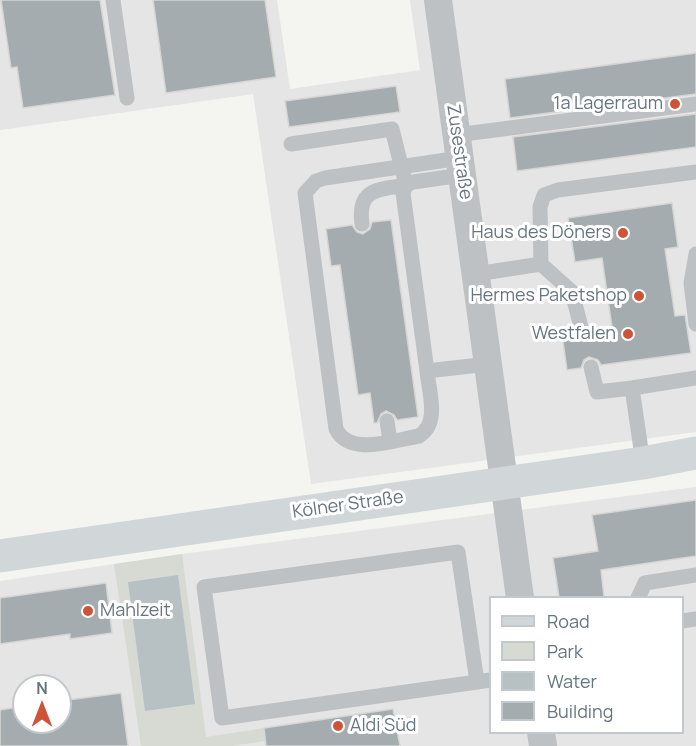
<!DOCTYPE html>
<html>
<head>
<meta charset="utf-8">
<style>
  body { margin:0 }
  #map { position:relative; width:696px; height:746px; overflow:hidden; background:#f4f4f1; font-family:Manrope,sans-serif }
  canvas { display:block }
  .legend { position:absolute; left:489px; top:596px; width:195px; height:138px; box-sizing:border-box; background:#fff; border:2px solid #c2c8cb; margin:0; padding:8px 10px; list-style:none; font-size:18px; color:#66757e }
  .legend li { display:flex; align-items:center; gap:12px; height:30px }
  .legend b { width:30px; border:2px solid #c2c8cb }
  .north { position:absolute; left:12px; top:674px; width:60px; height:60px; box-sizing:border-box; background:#fff; border:2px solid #c2c8cb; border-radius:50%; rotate:0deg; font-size:16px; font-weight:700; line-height:24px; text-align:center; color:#66757e }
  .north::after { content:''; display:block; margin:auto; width:21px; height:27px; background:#ce5337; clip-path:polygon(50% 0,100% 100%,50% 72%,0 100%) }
</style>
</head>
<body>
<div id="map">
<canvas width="696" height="746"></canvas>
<ul class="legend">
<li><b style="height:8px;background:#d1d6d9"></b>Road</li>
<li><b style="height:16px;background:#d6dad2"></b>Park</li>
<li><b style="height:16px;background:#b7c1c4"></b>Water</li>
<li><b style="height:16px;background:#a5acb0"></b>Building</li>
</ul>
<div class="north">N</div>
</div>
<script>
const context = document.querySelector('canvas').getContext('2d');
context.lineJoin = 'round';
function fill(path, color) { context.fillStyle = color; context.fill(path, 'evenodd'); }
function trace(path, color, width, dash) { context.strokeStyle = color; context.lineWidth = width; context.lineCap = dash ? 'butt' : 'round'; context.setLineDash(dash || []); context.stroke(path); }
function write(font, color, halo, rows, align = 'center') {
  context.font = font + ' Manrope,sans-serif'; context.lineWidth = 6; context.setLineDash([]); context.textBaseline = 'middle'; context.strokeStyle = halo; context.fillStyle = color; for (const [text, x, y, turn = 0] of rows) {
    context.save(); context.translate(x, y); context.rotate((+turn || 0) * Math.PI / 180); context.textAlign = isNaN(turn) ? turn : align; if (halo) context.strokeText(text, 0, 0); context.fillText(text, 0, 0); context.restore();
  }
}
const built = new Path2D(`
  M 0,0 L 277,0 L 290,89 L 420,70 L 410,0 L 696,0 L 696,432 L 311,484 L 253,94 L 0,130 Z
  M 696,487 L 696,746 L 0,746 L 0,581 L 182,554 ZM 490,598 L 682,598 L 682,732 L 490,732 ZM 24,686 L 60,686 L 60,722 L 24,722 Z`);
const green = new Path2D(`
  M 182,554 L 206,737 L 264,728 L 265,741 L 232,746 L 141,746 L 114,564 Z`);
const water = new Path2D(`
  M 178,575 L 195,704 L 145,711 L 128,582 Z`);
const building = new Path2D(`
  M 1,0 L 100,0 L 115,95 L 23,108 L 17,67 L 11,68 Z
  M 153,0 L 265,0 L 276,77 L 166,93 Z
  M 696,53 L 696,94 L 510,118 L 505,79 Z
  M 396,86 L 400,112 L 289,127 L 285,101 Z
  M 696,114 L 696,147 L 517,171 L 513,137 Z
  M 672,203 L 678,247 L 665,249 L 675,316 L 685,315 L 691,353 L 601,365 L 598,360 L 589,357 L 584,360 L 581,368 L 567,370 L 562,334 L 572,332 L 575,338 L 584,341 L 589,338 L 592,330 L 612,327 L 602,258 L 575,262 L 568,218 Z
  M 391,220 L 418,417 L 397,420 L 394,415 L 386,411 L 381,414 L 377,423 L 374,423 L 370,393 L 358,395 L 340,265 L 331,266 L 326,229 L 352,225 L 357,232 L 363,234 L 370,229 L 372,222 Z
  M 696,500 L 696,556 L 601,570 L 604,597 L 559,597 L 553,558 L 598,551 L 592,515 Z
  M 106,583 L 112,633 L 70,639 L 70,634 L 0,644 L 0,598 Z
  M 121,693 L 128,746 L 0,746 L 0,710 L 24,706 L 24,722 L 60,722 L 60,701 Z
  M 393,709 L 400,746 L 266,746 L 264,728 Z`);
const lane = new Path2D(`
  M 113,0 L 127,98
  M 456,135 L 696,104
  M 291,144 L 392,129 L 406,185 C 378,190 357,188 362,224
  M 460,158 L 325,178 L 316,181 L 305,193 L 336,429 C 350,457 394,440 419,436 C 440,423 429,393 427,371 L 488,364
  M 696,254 L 691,283 L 696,324
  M 541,264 L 572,292 L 582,331
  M 476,274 L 541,264 L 540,207 L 544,195 L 558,190 L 696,172
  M 591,367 L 597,392 L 632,388
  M 427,371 L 403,193 L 406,185 L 413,182 L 462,175
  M 387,421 L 390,441
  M 643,463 L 632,388 L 696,378
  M 638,598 L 645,583 L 696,575
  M 682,621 L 696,619
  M 477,682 L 458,552 L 204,587 L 222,718 L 477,682 L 490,680`);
const street = new Path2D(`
  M 438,0 L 520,598
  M 541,732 L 543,746`);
const secondary = new Path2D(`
  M 0,556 L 643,463 L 696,453`);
const markers = [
  [675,104,6,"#ce5337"],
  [623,233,6,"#ce5337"],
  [639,296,6,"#ce5337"],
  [628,334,6,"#ce5337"],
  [88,611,6,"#ce5337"],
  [338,726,6,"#ce5337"]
];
const poiNames = [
  ["1a Lagerraum",663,104],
  ["Haus des Döners",611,233],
  ["Hermes Paketshop",627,296],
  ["Westfalen",616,334],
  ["Mahlzeit",100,611,"left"],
  ["Aldi Süd",350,726,"left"]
];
const streetNames = [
  ["Zusestraße",459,152,82],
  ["Kölner Straße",348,505,-8]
];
fill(built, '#e4e5e4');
fill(green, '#d6dad2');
fill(water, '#b7c1c4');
fill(building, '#a5acb0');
trace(building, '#d5d5d3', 1.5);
trace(lane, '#bdc1c4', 15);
trace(street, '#bdc1c4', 28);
trace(secondary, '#d1d6d9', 33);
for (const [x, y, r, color] of markers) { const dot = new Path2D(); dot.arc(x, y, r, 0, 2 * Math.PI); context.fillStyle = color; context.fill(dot); trace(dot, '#fff', 2); }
write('18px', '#66757e', '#fff', poiNames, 'right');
write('18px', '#66757e', '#fff', streetNames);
</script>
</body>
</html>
